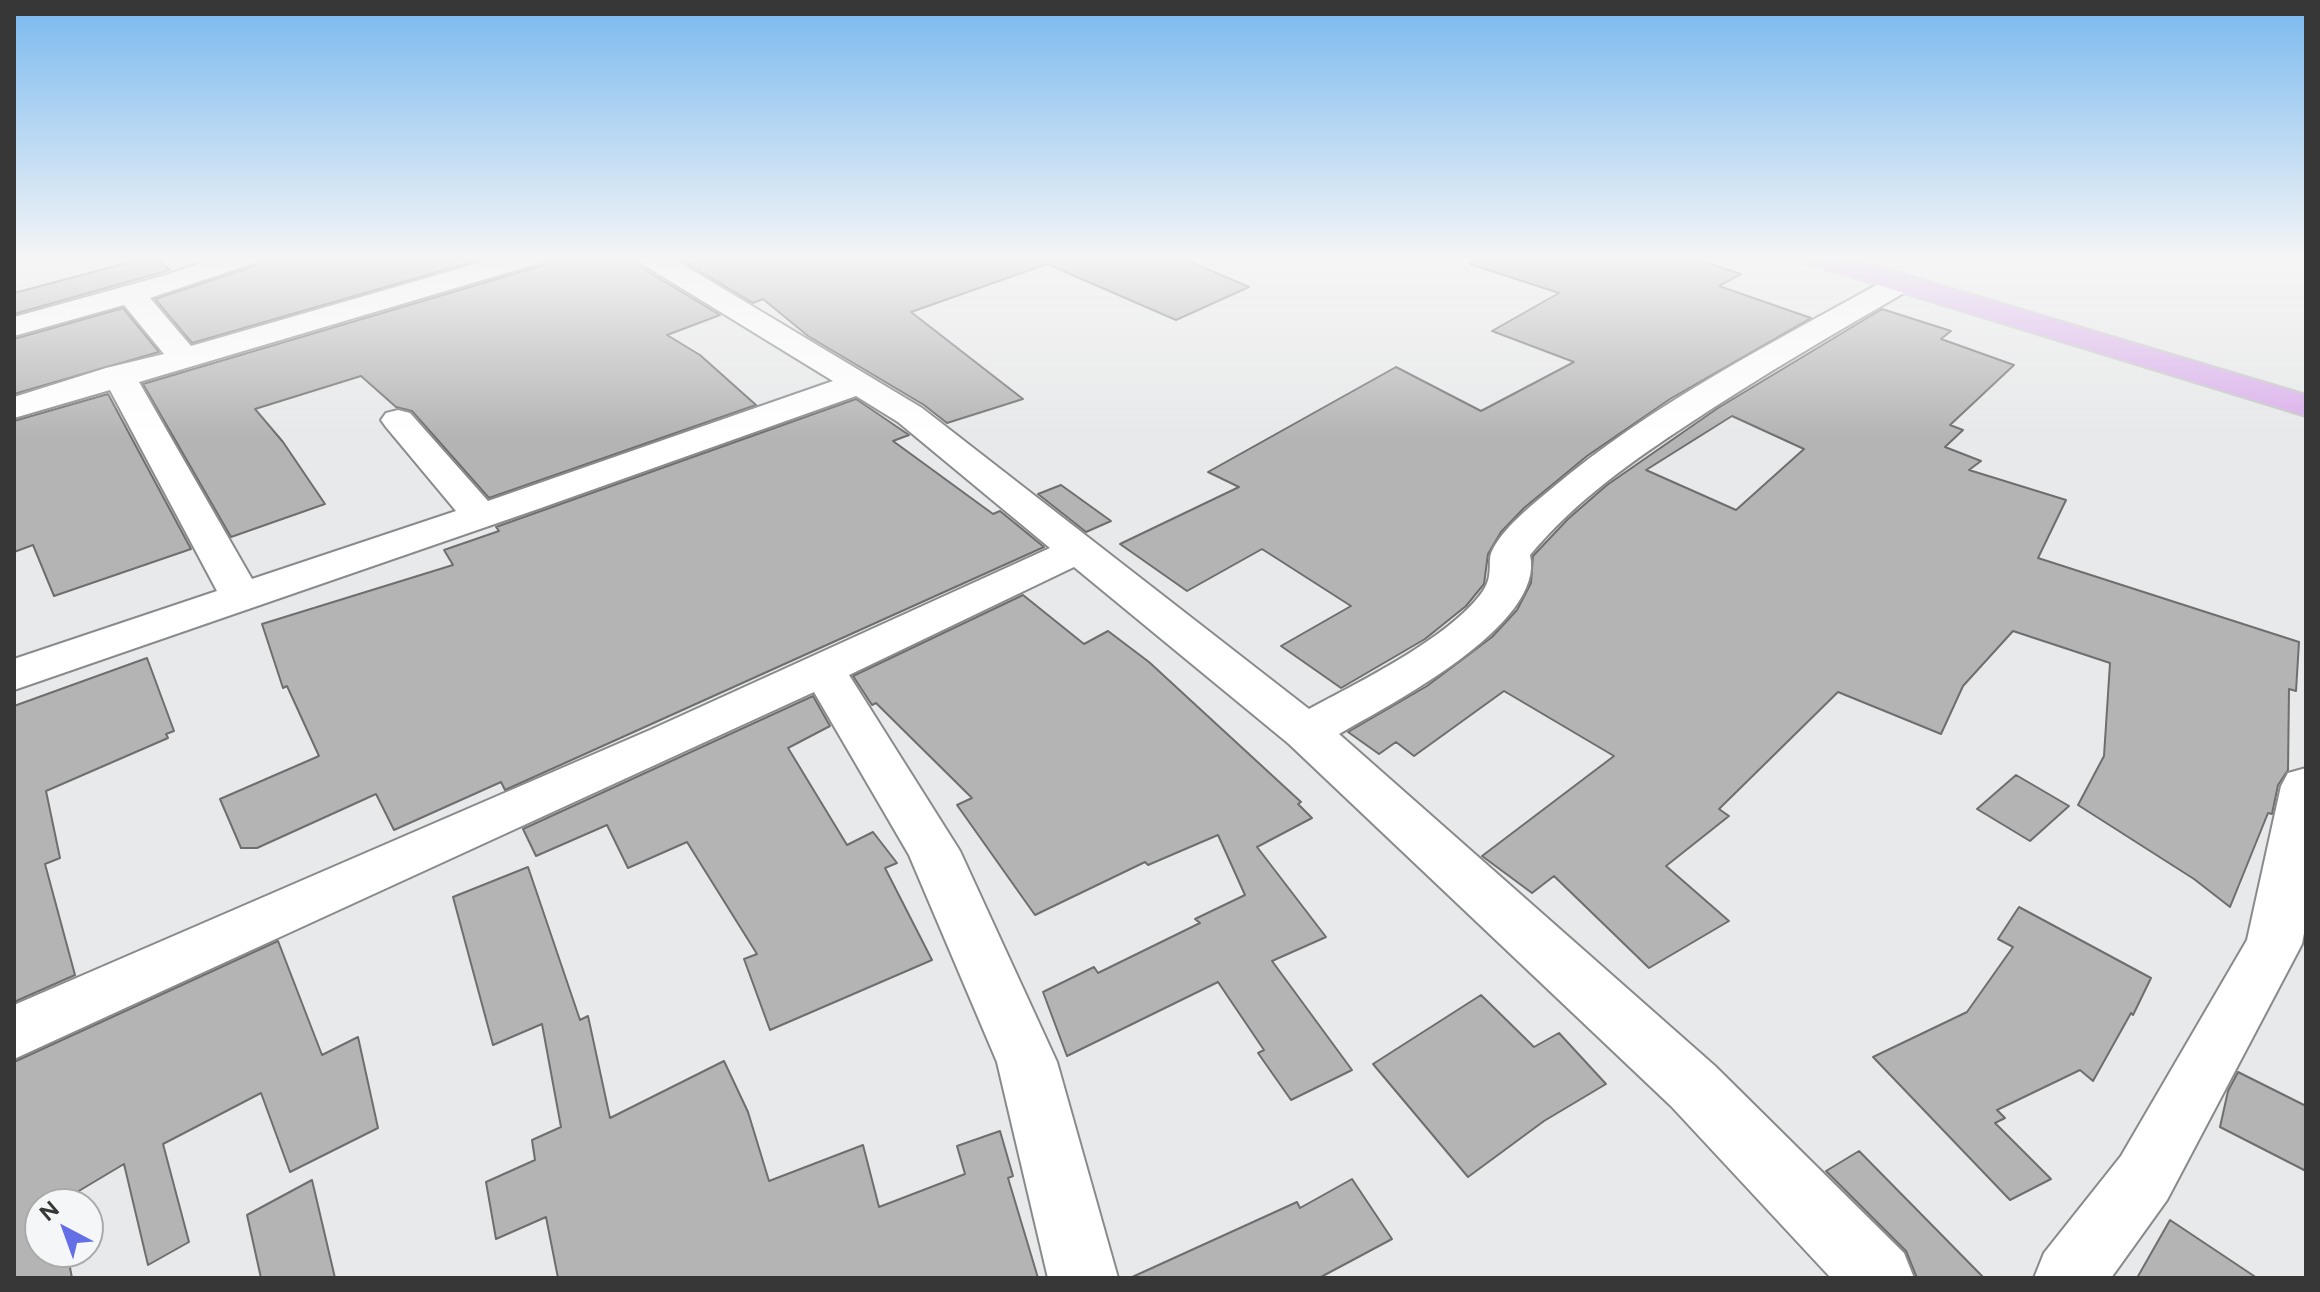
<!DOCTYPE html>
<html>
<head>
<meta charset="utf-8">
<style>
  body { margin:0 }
  #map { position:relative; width:2320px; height:1292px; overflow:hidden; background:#e8e9ea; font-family:Figtree,sans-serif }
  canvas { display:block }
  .frame { position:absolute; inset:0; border:16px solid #373737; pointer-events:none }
  .north { position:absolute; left:24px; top:1188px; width:80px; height:80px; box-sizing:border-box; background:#f5f6f7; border:2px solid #a9aaaa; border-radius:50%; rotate:319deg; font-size:22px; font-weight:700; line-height:32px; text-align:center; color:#373737 }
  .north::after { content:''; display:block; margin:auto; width:28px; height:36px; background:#646fe7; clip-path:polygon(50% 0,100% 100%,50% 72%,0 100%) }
</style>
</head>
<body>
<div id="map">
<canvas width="2320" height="1292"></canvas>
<div class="frame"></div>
<div class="north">N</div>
</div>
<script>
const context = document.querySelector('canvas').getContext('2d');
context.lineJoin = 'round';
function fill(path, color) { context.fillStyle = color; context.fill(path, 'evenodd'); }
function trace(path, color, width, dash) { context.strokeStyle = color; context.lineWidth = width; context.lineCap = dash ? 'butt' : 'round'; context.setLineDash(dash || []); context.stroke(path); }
const building = new Path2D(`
  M 153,256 L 170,270 L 14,314 L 14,293 Z
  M 264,256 L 493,256 L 192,343 L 155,299 L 258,265 Z
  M 550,256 L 632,256 L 637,265 L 720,315 L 667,335 L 700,355 L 756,405 L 489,498 L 412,411 L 396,407 L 361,376 L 255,409 L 283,442 L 325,504 L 231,537 L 143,384 L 544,265 Z
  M 675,256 L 1177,256 L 1249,287 L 1176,320 L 1047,264 L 911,312 L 1023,399 L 947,423 L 924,405 L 808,336 L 763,299 L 753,303 Z
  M 1471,256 L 1687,256 L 1741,274 L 1719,286 L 1811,318 L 1670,399 L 1587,456 L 1524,508 L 1501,532 L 1488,554 L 1484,584 L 1466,606 L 1425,639 L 1341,688 L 1281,646 L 1351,606 L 1262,549 L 1187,591 L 1120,544 L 1239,487 L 1208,472 L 1396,367 L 1481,411 L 1574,362 L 1492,331 L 1559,293 L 1470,264 Z
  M 123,308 L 159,352 L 14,394 L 14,339 Z
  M 1882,309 L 1951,331 L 1941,339 L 2014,365 L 1950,425 L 1963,430 L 1945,447 L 1981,461 L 1969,470 L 2066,500 L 2038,558 L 2299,642 L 2296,691 L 2289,689 L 2288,770 L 2278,785 L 2272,814 L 2268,813 L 2230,907 L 2194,879 L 2078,805 L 2104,756 L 2110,663 L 2013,631 L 1963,686 L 1941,734 L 1838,692 L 1719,809 L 1729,816 L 1666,866 L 1729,921 L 1649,968 L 1554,876 L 1532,893 L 1482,856 L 1614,756 L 1504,691 L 1414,756 L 1396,742 L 1379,754 L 1348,732 L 1427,686 L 1492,637 L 1517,610 L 1531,583 L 1533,556 L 1568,519 L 1607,485 L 1718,408 ZM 1732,416 L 1804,449 L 1736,510 L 1646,470 Z
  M 108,394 L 191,549 L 54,596 L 33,545 L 14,552 L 14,421 Z
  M 856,399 L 909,435 L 893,441 L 993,514 L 1000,511 L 1044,547 L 505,790 L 501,782 L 394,830 L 376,794 L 257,848 L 241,848 L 220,799 L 319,756 L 287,686 L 283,688 L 262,624 L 453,565 L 444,550 L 499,531 L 496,527 Z
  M 1061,485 L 1111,521 L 1086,532 L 1038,494 Z
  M 1023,595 L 1084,644 L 1108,631 L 1149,662 L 1301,802 L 1298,804 L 1312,818 L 1257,847 L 1326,937 L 1272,961 L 1352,1070 L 1291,1100 L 1258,1053 L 1264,1050 L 1218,982 L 1067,1056 L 1043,992 L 1094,967 L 1098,973 L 1200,923 L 1195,919 L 1245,895 L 1218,835 L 1148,865 L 1145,862 L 1035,915 L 957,805 L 972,798 L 876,703 L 872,705 L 853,676 Z
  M 147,658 L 174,731 L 166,734 L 168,738 L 46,791 L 60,858 L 45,864 L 75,975 L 14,1002 L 14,706 Z
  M 813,696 L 830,726 L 788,748 L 847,845 L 873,832 L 897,863 L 885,868 L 932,960 L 770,1030 L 744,959 L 757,954 L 687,842 L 628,868 L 607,825 L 536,856 L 523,829 Z
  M 2016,775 L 2069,806 L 2030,841 L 1977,809 Z
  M 528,867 L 580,1020 L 588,1016 L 610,1118 L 724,1061 L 748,1112 L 769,1181 L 863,1145 L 879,1207 L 965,1174 L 957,1146 L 1000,1131 L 1013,1176 L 1008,1178 L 1038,1278 L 558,1278 L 546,1217 L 496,1239 L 486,1182 L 535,1160 L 532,1140 L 561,1127 L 542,1024 L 493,1045 L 453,897 Z
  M 2019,907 L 2151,978 L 2133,1015 L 2131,1013 L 2093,1081 L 2080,1070 L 1997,1110 L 2005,1118 L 1995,1123 L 2051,1179 L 2010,1200 L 1873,1057 L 1967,1012 L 2013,947 L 1998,939 Z
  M 278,941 L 322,1055 L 358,1037 L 378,1128 L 290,1172 L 261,1093 L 163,1144 L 189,1242 L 148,1265 L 124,1164 L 57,1204 L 40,1204 L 40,1252 L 67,1252 L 72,1278 L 14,1278 L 14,1062 Z
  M 1481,995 L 1534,1047 L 1559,1033 L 1606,1084 L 1544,1121 L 1468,1177 L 1373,1064 Z
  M 2238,1072 L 2306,1106 L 2306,1171 L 2220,1127 L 2228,1091 Z
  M 1859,1151 L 1984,1278 L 1917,1278 L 1906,1251 L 1826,1171 Z
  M 1352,1179 L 1392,1239 L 1319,1278 L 1130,1278 L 1297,1202 L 1300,1208 Z
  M 312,1180 L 335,1278 L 261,1278 L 247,1215 Z
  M 2170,1220 L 2257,1278 L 2137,1278 Z`);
const minor = new Path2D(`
  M 220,256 L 261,256 L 257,262 L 150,298 L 191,346 L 503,256 L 547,256 L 543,262 L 139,382 L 252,579 L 456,511 L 386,427 L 381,420 L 386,413 L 398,410 L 410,413 L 488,501 L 833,381 L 639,262 L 635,256 L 669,256 L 922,408 L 1309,709 C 1359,682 1450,638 1483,591 C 1494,575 1487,561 1492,551 C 1503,528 1531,506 1550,490 C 1651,404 1774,342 1889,278 L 1899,275 L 1909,278 L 1914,284 L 1909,290 C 1835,333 1761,376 1690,423 C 1632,461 1575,501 1530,555 C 1546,625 1389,705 1339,734 L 1715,1066 L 1904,1253 L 1914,1278 L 1831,1278 L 1671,1106 L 1289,744 L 1074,567 L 849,675 L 960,851 L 1057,1062 L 1118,1278 L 1048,1278 L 997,1062 L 909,855 L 814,692 L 14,1059 L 14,1005 L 650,730 L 1050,548 L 898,422 L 856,396 L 538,509 L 14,690 L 14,659 L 217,591 L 110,390 L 14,418 L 14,397 L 106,368 L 164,354 L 124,305 L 14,336 L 14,317 L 166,275 Z
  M 2306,768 L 2306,922 L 2302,944 L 2167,1200 L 2111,1278 L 2034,1278 L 2044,1253 L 2121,1156 L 2247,940 L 2281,786 L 2288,773 Z`);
const major = new Path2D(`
  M 1799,256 L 1842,256 L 2306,395 L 2306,416 L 1803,262 Z`);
fill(building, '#b5b4b4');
trace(building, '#6f6e6e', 2);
trace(minor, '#898a8b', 4);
trace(major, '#c7c7c7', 4);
fill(minor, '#fff');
fill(major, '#daafeb');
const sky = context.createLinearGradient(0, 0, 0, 437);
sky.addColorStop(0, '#78b8ef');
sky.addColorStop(0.59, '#f5f5f6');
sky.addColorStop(1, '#f5f5f600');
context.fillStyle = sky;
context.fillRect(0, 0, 2320, 437);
</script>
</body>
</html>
